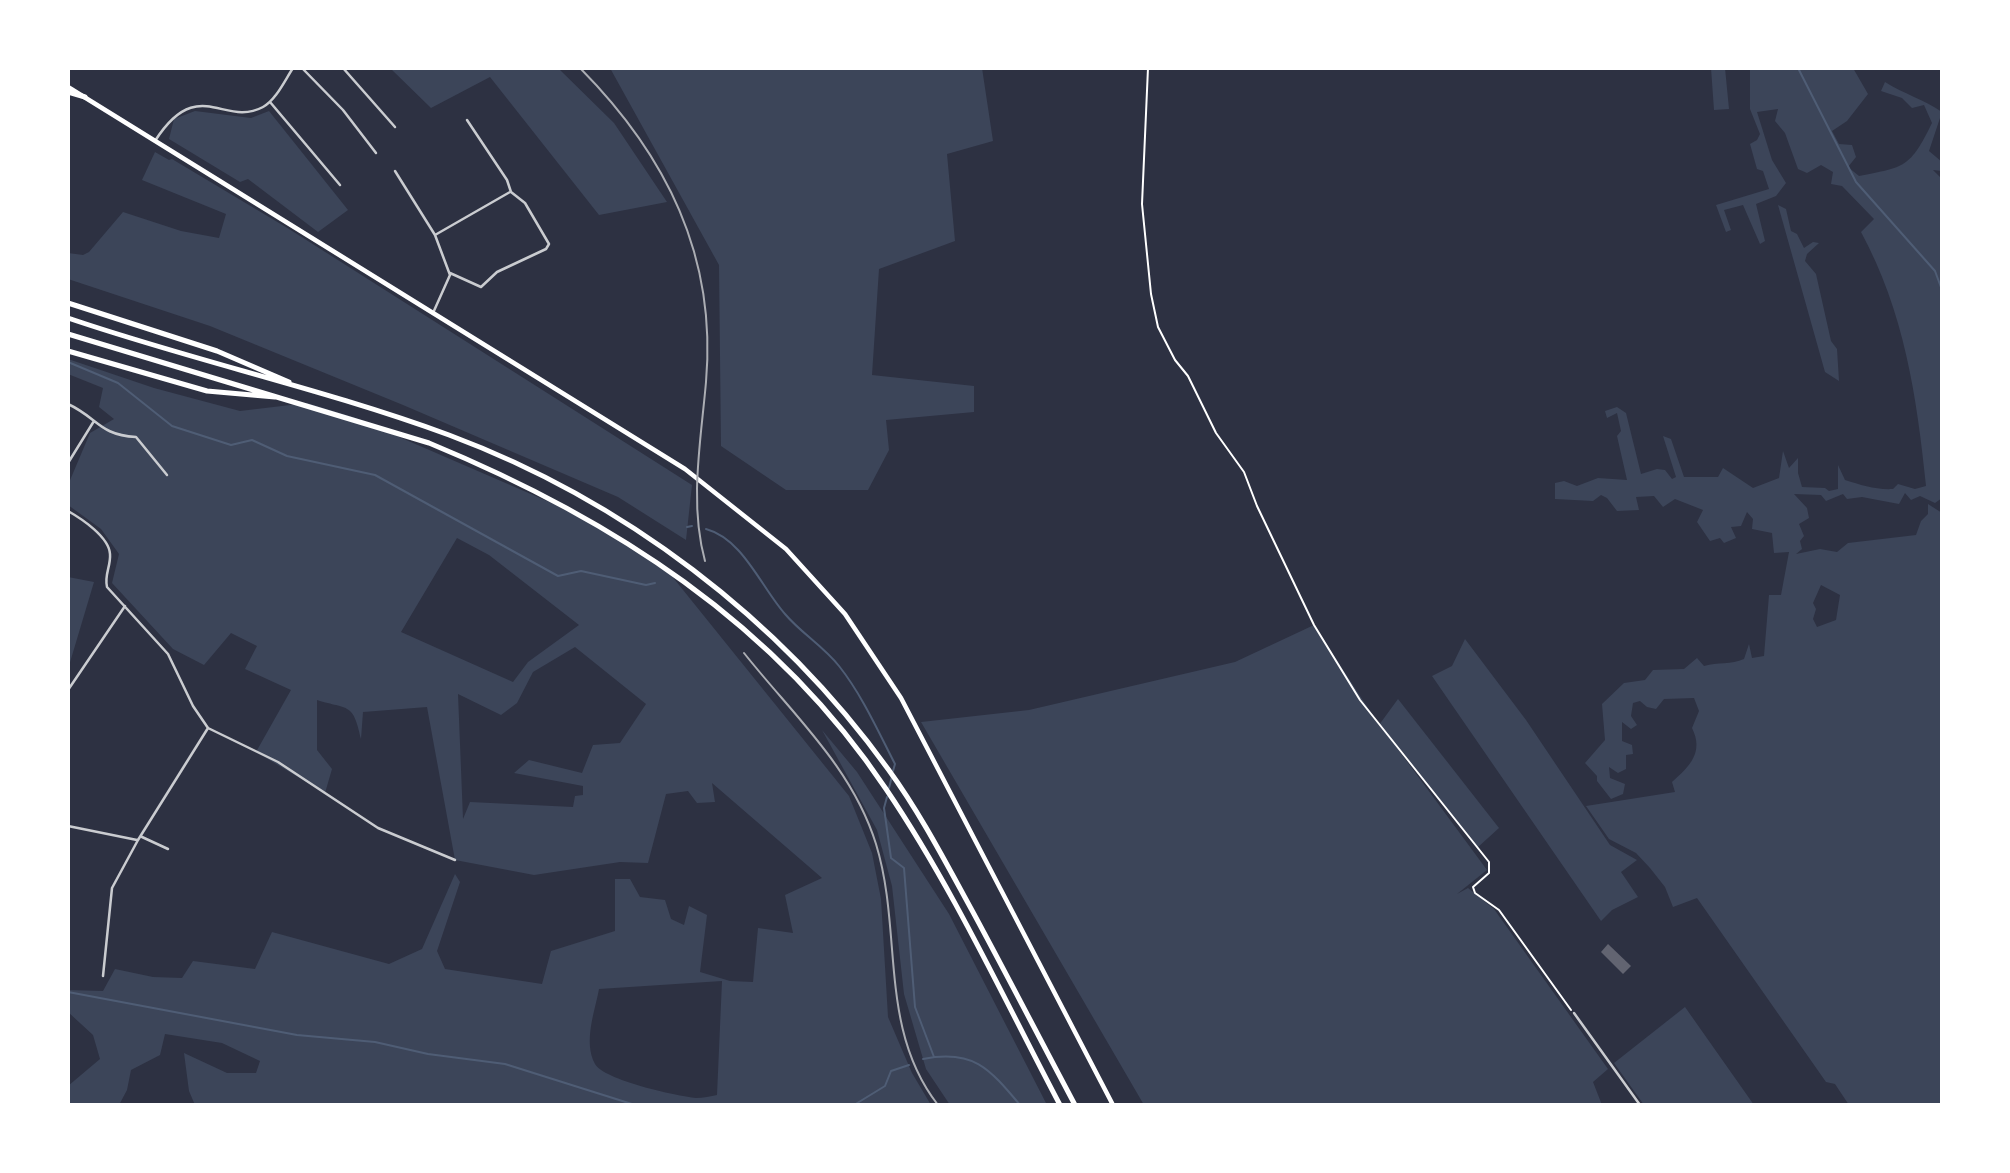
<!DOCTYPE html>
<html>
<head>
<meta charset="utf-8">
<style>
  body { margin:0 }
  #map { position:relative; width:2010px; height:1173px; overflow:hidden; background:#2d3142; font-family:"PT Sans Narrow",sans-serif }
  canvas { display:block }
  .frame { position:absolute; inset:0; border:70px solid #fff; pointer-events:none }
</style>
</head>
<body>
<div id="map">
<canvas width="2010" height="1173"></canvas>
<div class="frame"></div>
</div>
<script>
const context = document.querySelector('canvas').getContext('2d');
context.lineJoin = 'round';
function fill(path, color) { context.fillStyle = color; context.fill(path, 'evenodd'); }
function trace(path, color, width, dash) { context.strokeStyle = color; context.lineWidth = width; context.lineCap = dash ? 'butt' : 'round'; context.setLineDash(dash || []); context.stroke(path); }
const green = new Path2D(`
  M 390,68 L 558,68 L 614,123 L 667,202 L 599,215 L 490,77 L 431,108 Z
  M 610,68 L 982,68 L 993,141 L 947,154 L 955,241 L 879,269 L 872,375 L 974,386 L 974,412 L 886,420 L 889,450 L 868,490 L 786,490 L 721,446 L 719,265 Z
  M 1711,68 L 1725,68 L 1729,109 L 1714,110 Z
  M 1750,68 L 1853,68 L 1868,94 L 1847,121 L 1832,131 L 1839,144 L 1852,145 L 1856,157 L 1848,167 L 1859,176 C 1905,167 1910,168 1932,123 L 1924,105 L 1912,108 L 1902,98 L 1881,91 L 1885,82 C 1904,94 1923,99 1942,112 L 1929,151 L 1942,162 L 1942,171 L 1933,170 L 1942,179 L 1942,498 L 1935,503 L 1920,496 L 1911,500 L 1905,493 L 1899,504 L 1862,497 L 1847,499 L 1843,494 L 1826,501 L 1821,495 L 1794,494 L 1807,508 L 1809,518 L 1799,524 L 1804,536 L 1800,541 L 1802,549 L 1796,554 L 1820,549 L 1837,552 L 1848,543 L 1916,535 L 1921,521 L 1928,514 L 1928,504 L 1942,513 L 1942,1105 L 1849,1105 L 1835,1084 L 1826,1082 L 1697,898 L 1673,907 L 1665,887 L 1650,868 L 1636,853 L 1609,839 L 1586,806 L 1675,792 L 1672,782 C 1690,766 1704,752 1692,728 L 1699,711 L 1694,698 L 1664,699 L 1656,709 L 1647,707 L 1640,701 L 1633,703 L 1631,716 L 1637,725 L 1631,729 L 1622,722 L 1622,741 L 1632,745 L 1633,754 L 1626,755 L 1626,769 L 1618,773 L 1609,767 L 1610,778 L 1625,784 L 1623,794 L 1611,799 L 1597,781 L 1597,776 L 1585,763 L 1605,740 L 1602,704 L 1624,683 L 1645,680 L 1653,670 L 1684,669 L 1697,658 L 1704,666 C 1718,662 1731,665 1744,659 L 1749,644 L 1752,658 L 1764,656 L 1769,595 L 1781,595 L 1789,552 L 1774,553 L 1772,533 L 1752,529 L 1753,519 L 1747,512 L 1741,526 L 1731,527 L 1736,538 L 1724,543 L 1720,538 L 1710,541 L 1697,522 L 1703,510 L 1675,499 L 1663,507 L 1654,496 L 1636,497 L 1639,510 L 1617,511 L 1607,498 L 1601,495 L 1593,501 L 1555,499 L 1555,483 L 1564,481 L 1577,486 L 1598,478 L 1627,480 L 1617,436 L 1621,431 L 1617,413 L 1607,418 L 1605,411 L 1617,407 L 1626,413 L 1641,474 L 1657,469 L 1665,470 L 1672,479 L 1676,477 L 1663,436 L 1671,439 L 1684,477 L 1718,477 L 1723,468 L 1753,488 L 1779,478 L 1783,451 L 1789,468 L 1798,458 L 1798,473 L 1802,487 L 1825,488 L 1829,491 L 1838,489 L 1838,465 L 1845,480 C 1861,485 1876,490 1893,489 L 1898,484 L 1915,489 L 1926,486 C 1917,397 1904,311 1861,232 L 1874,219 L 1842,186 L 1831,184 L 1833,172 L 1821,165 L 1807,173 L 1798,169 L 1785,133 L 1775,121 L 1778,109 L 1757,112 L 1772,160 L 1786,183 L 1776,196 L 1756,204 L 1765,241 L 1760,244 L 1743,205 L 1724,210 L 1731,230 L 1726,232 L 1716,205 L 1769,189 L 1763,171 L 1757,169 L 1750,144 L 1757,140 L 1760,134 L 1750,109 ZM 1821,585 L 1840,595 L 1836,620 L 1817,627 L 1813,619 L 1816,609 L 1813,603 Z
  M 195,111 L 251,118 L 269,111 L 348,210 L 318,232 L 248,179 L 240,182 L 169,139 L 174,119 Z
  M 155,152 L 169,160 L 172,159 L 289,229 L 692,485 L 686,540 L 618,497 L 403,405 L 210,326 L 68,279 L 68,253 L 83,255 L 89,252 L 123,212 L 181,231 L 219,238 L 226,214 L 142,180 Z
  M 1778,205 L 1786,209 L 1791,231 L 1797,234 L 1804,248 L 1813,242 L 1819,243 L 1807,254 L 1805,261 L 1816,274 L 1831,341 L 1837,349 L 1839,381 L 1825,372 Z
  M 68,359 L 154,388 L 240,411 L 307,403 L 353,417 L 554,504 L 628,543 L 671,575 L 849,796 L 872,853 L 881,899 L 888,1017 L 912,1073 L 931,1105 L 195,1105 L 189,1091 L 184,1053 L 227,1073 L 256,1073 L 260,1061 L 222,1043 L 165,1034 L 160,1055 L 131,1070 L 127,1090 L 119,1105 L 68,1105 L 68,1086 L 100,1059 L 93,1035 L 68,1012 L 68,990 L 103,991 L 115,969 L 153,977 L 182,978 L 193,961 L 255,969 L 272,932 L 389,964 L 422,949 L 455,874 L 460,882 L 437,951 L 445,969 L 542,984 L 551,951 L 615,931 L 615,879 L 630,879 L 640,897 L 665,900 L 671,919 L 684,925 L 689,906 L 707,915 L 700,972 L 730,981 L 753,982 L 758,928 L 793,933 L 785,895 L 822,878 L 712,783 L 715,802 L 697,803 L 688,791 L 666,794 L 648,863 L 620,862 L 534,875 L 455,860 L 427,707 L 363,712 L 361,739 C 353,702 349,710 317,700 L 317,750 L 332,769 L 325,793 L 256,752 L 291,690 L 245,669 L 257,646 L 231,633 L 204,665 L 173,649 L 112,583 L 119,554 L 101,529 L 68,505 L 68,485 L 90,433 L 114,419 L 99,407 L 103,388 L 68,374 ZM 457,538 L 489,555 L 579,625 L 528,662 L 513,682 L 401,632 ZM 575,647 L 646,704 L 620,743 L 593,745 L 582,773 L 529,760 L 514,773 L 583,786 L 583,795 L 575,796 L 573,807 L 470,802 L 463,819 L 458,694 L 501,715 L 517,703 L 533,672 ZM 722,981 L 717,1095 C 711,1096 703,1098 696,1098 C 676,1096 604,1080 595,1064 C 583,1042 595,1011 599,989 Z
  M 68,577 L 94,582 L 68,669 Z
  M 1314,625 L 1379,725 L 1398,699 L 1499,828 L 1477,848 L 1389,737 L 1487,870 L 1457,894 L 1468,888 L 1494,909 L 1608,1069 L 1593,1082 L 1602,1105 L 1144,1105 L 921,722 L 1029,710 L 1235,662 Z
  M 1465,639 L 1526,720 L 1610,845 L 1637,860 L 1621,872 L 1638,897 L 1612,910 L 1601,921 L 1432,676 L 1452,666 Z
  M 822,730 L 857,772 L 949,914 L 1047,1105 L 950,1105 L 926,1069 L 904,994 L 892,886 L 877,830 Z
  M 1685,1007 L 1754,1105 L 1644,1105 L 1614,1063 Z`);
const stream = new Path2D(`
  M 1798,68 L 1856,182 L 1935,271 L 1942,290
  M 68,362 L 118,383 L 172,426 L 231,445 L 252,440 L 287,456 L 375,475 L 558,576 L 581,571 L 646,585 L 655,583
  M 687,527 L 692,526
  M 706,529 C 743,539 761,587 785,614 C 801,633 823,646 839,666 C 862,695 878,731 895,764 L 893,771
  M 889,788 L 892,776
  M 887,797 L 884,808 L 891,858 L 904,868 L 915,1007 L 934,1057
  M 68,992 L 297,1035 L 375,1042 L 428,1054 L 505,1064 L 635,1105
  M 923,1059 C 973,1049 989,1068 1020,1105
  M 854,1105 L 885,1086 L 891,1071 L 909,1065`);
const building = new Path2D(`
  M 1608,944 L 1631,966 L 1623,974 L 1601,952 Z`);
const path = new Path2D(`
  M 1148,68 L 1142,204 L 1151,294 L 1158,327 L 1175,360 L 1188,376 L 1216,433 L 1244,472 L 1257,506 L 1314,625 L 1360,700 L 1489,862 L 1489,873 L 1473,887 L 1475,893 L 1499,910 L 1571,1010`);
const minor = new Path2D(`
  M 302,68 L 343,110 L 376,153
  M 343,68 L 395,127
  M 270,102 L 340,185
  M 155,141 C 198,74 224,128 263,107 C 276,100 285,80 293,68
  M 395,171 L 435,235
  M 450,273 L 481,287 L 497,272 L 546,249 L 549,244 L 525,203 L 511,192 L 507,180 L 467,120
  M 433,313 L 450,275 L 435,235 L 510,192
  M 68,404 C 98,418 99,435 136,437 L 167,475
  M 68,463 L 94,421
  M 68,511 C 82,519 109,537 110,554 C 111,566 104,575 107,587 L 168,654 L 193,706 L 208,728 L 278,762 L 378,828 L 455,860
  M 68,690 L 125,606
  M 68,826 L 137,840
  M 142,837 L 168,849
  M 103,976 L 112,888 L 138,840 L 208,728
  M 1574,1013 L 1640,1105`);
const secondary = new Path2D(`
  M 68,87 L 685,469 L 786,549 L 845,614 L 901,698 L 1113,1105`);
const motorway = new Path2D(`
  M 68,92 L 85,97
  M 68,303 L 217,351 L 289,382
  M 68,318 C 194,361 324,389 449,435 C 623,500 779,618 888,769 C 921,814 947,865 974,914 C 1008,977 1041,1041 1075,1105
  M 68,334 L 429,443 C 611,518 775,623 886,789 C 953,888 1004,999 1060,1105
  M 68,351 L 207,391 L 275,397`);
const rail = new Path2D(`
  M 580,68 C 666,155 717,256 706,382 C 701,440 689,503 705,561
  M 744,653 C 793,715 852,767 876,844 C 903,932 878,1028 938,1105`);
fill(green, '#3c4559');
trace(stream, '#4f5d75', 2);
fill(building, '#626471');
trace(path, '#fff', 2);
trace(minor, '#caccd0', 2.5);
trace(secondary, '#fff', 4.5);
trace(motorway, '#fff', 5);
trace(rail, '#abadb3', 2);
</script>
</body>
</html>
